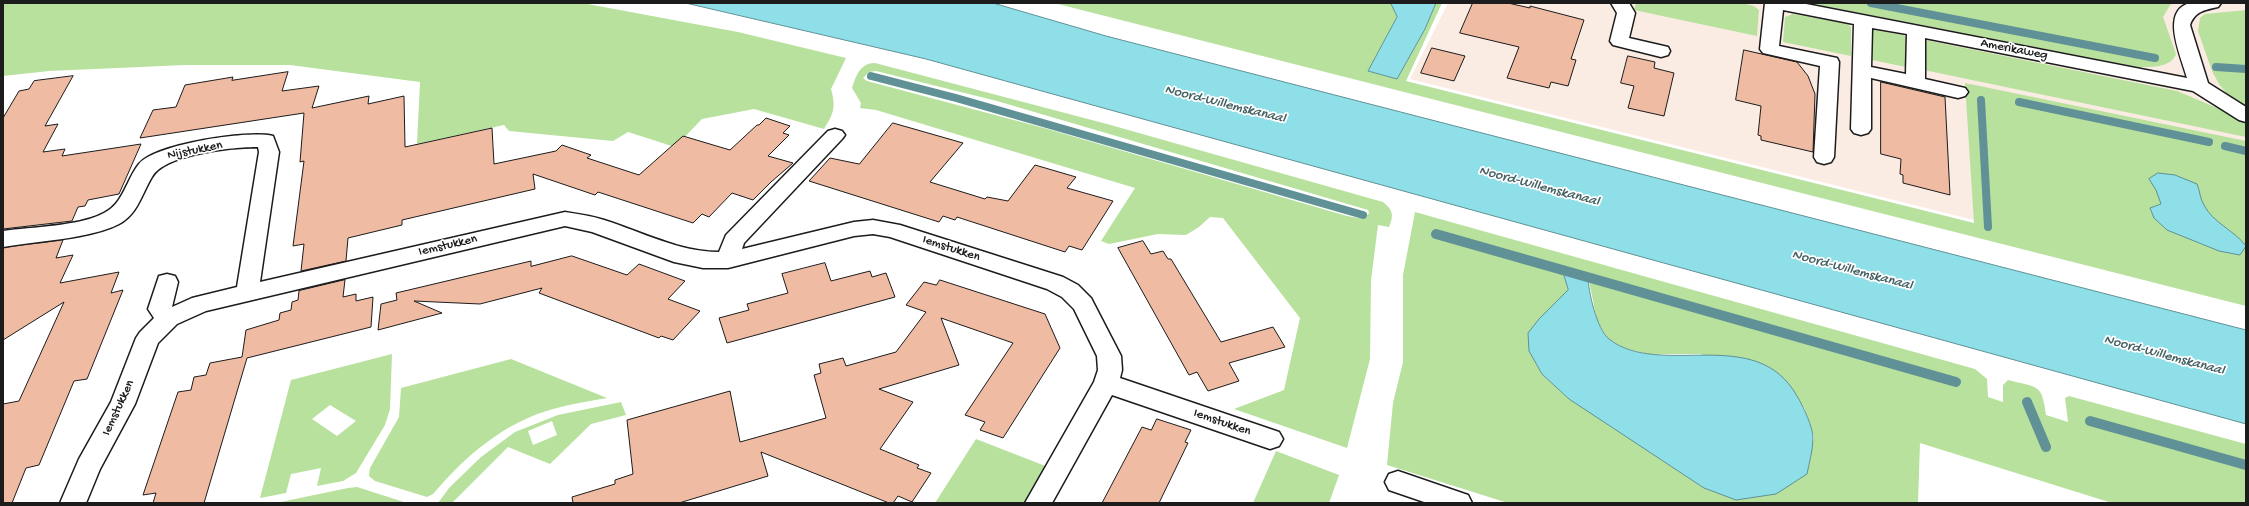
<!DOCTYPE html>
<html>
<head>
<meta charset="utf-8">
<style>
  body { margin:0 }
  #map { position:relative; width:2249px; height:506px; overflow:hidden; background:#fff; font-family:"Gochi Hand",sans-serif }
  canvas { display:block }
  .frame { position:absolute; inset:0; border:4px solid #1c1c1c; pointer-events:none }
</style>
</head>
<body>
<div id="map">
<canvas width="2249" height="506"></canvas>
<div class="frame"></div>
</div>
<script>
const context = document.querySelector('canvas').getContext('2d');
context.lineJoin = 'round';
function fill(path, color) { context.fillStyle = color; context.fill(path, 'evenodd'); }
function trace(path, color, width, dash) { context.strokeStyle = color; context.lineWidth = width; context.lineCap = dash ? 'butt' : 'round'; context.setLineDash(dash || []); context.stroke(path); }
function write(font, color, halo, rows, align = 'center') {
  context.font = font + ' "Gochi Hand",sans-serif'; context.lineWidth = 3.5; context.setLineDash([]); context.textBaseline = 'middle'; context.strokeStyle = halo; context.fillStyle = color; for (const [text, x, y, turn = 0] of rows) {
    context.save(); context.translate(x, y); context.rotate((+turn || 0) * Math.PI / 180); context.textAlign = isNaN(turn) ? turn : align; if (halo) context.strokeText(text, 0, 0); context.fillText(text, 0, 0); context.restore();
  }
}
const built = new Path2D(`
  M 1448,3 L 2246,3 L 2246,288 L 1410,79 Z`);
const green = new Path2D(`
  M 3,3 L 582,3 L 738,32 L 846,58 L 831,89 C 836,107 834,113 824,129 L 754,109 L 702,119 L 675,147 L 628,132 L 613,141 L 509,131 L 504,125 L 417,144 L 420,82 L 290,65 L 185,65 L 49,71 L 3,76 Z
  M 1054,3 L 1391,3 L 1397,17 L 1368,71 L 1397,79 L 1425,29 L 1436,3 L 1442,3 L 1406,81 L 1974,223 L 1965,83 L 2246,141 L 2246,306 Z
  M 1636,3 L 1741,3 L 1754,6 L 1759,10 L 1757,36 L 1634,10 Z
  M 1809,3 L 2174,3 L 2170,5 L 2163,17 L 2176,54 C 2171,68 2150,67 2138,67 Z
  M 2246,10 L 2246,106 L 2227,94 L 2219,84 L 2212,71 L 2198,31 L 2200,18 L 2205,14 Z
  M 1793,14 L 1848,24 L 1851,27 L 1851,56 L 1783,42 L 1785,17 Z
  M 1873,30 L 1903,35 L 1907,38 L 1906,67 L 1872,60 L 1870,33 Z
  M 1925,40 L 2177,91 L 2222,110 L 2246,124 L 2246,137 L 1924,70 Z
  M 875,63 L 1107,124 L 1383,202 C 1393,210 1394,215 1389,227 L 1378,225 L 1371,280 L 1370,359 L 1347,448 L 1234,409 L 1284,390 L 1300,318 L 1223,218 L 1210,217 L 1199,227 L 1186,235 L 1158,234 L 1109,244 L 1101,241 L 1135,188 L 876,110 L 860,108 L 861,103 L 852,88 C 856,76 860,63 875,63 ZM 876,71 L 997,101 L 1368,210 L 1369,213 L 1364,219 L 1347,216 L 1044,128 L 867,81 L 863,78 L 869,72 Z
  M 1415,212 L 1975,369 L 1987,379 L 1988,397 L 2003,402 L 2003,385 L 2008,380 C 2037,388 2042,382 2046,415 L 2068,422 L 2065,398 L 2069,396 L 2246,444 L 2246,503 L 2112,503 L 1920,443 L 1918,503 L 1508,503 L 1387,465 L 1393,403 L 1403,362 L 1403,275 ZM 1563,271 L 1588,276 L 1597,321 L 1607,338 L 1624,348 L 1648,354 L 1701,354 L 1804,407 L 1814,437 L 1807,474 L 1569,399 L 1542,374 L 1529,351 L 1539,319 L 1568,290 Z
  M 392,354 L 390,409 L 385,425 L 356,473 L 343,481 L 317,486 L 321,468 L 291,474 L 286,493 L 260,498 L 291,380 ZM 330,405 L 356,421 L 337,436 L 312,419 Z
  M 511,359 L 607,398 C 590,401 571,404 553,409 C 505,422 465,456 433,494 L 427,497 L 375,481 L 369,476 L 370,468 L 399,417 L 401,388 Z
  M 621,402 L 626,415 L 591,424 L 550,464 L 508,447 L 452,503 L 438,503 L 449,488 L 481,457 L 515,432 L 558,415 ZM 552,421 L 557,435 L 533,445 L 528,431 Z
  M 976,439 L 1048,467 L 1028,503 L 935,503 Z
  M 1276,451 L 1339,475 L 1329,503 L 1253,503 Z
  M 357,487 L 407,503 L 276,503 L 348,488 Z`);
const water = new Path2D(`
  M 686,3 L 993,3 L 1106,36 L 2246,330 L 2246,424 L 926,59 Z
  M 1391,3 L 1436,3 L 1425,29 L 1397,79 L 1368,71 L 1397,17 Z
  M 2158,173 L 2175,175 L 2197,184 C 2200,191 2200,199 2204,205 C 2213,223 2234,230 2246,246 L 2240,255 L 2219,251 L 2167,230 L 2154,218 L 2150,208 L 2161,204 L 2156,190 L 2149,179 Z
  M 1563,271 L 1588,276 C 1588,291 1597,330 1609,339 C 1660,379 1756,323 1797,396 C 1803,406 1813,427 1813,438 C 1813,450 1809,463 1807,474 L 1776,494 L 1736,500 L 1704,488 L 1569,399 L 1542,374 L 1529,351 L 1528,333 L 1539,319 L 1568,290 Z`);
const streamFar1 = new Path2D(`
  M 1871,3 L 2155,58
  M 2216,67 L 2246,69
  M 871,76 L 956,98 L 1363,215
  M 1981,100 L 1988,227
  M 2019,102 L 2209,142
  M 2225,146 L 2246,151`);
const stream = new Path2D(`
  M 1436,234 L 1956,382
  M 2027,402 L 2046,447
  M 2090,421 L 2246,465`);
const building = new Path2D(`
  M 1473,3 L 1508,3 L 1530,8 L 1530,6 L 1584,20 L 1571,59 L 1576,60 L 1568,86 L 1551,82 L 1549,88 L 1507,78 L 1519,47 L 1460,33 Z
  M 1432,48 L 1465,56 L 1454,81 L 1421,73 Z
  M 1744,50 L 1797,62 L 1808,76 L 1815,94 L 1813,152 L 1761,140 L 1761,136 L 1758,135 L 1761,106 L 1736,100 Z
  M 1628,56 L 1655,62 L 1654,68 L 1674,73 L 1664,116 L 1628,108 L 1634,86 L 1621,83 Z
  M 288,72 L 282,91 L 319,86 L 312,108 L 369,96 L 368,104 L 404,96 L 405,147 L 492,128 L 494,164 L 556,151 L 562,145 L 591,155 L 587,158 L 639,175 L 683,136 L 730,150 L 757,125 L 759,125 L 766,118 L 790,126 L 783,133 L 789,135 L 768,156 L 793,163 L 771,182 L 753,200 L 732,193 L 709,217 L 702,214 L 693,223 L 598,192 L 595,195 L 533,174 L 535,189 L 402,220 L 402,225 L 348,238 L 346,261 L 301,271 L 304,244 L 293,246 L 304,161 L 300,162 L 304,113 L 140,138 L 153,110 L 176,107 L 185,85 L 233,77 L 232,80 Z
  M 73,76 L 45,126 L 58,124 L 43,152 L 65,149 L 62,156 L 141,144 L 119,194 L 88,200 L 85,206 L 78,207 L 72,221 L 3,229 L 3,118 L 19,91 L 29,89 L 34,81 Z
  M 1881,82 L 1945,97 L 1950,195 L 1903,183 L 1903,175 L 1900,174 L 1901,159 L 1881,154 Z
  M 893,123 L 963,143 L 930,182 L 985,199 L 987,197 L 1008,201 L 1035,165 L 1076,177 L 1067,188 L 1113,201 L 1082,250 L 1069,246 L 1065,252 L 957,217 L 955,220 L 943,216 L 939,222 L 809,181 L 830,158 L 859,164 Z
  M 63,240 L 56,258 L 73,255 L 60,283 L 119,272 L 111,293 L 123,290 L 87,379 L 74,381 L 39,465 L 26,468 L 12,503 L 3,503 L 3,404 L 19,401 L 64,302 L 3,340 L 3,248 Z
  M 1143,241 L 1151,254 L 1163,251 L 1168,259 L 1171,259 L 1221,342 L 1273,327 L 1285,347 L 1229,363 L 1239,381 L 1208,391 L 1197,372 L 1189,375 L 1118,248 Z
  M 572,256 L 627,275 L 639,264 L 685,281 L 668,299 L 700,311 L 673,340 L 661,336 L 659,338 L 539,293 L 542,288 L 480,304 L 414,301 L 442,313 L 378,330 L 381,304 L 397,300 L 396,293 L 531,261 L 531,266 Z
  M 825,263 L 831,281 L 870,271 L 872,277 L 886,273 L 895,297 L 727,343 L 719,318 L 749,310 L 747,304 L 788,293 L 782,274 Z
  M 345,280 L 343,297 L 356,294 L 356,301 L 373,297 L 371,327 L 247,358 L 204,503 L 153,503 L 156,493 L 143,495 L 178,392 L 191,390 L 194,377 L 206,375 L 210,363 L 242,357 L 246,330 L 279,320 L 280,313 L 291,310 L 292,302 L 298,300 L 299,291 Z
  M 940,280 L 1045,314 L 1060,348 L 1003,438 L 980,430 L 985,422 L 965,415 L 1013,343 L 941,318 L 959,365 L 879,389 L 913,402 L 880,449 L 919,465 L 917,468 L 931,473 L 912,502 L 898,496 L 893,503 L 889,503 L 761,452 L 768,476 L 679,503 L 573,503 L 572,497 L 615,484 L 615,480 L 633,474 L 627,420 L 730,391 L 740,442 L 826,418 L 814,375 L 821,373 L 819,364 L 843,358 L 846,366 L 896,352 L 926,312 L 906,305 L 924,282 L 936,285 Z
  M 1157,419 L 1191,430 L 1185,442 L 1188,443 L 1159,503 L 1102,503 L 1142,427 L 1151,430 Z`);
const minor = new Path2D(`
  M 1611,3 L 1629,3 L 1635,13 L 1629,38 L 1668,47 L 1670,51 L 1668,55 L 1661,57 L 1613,45 L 1610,41 L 1617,13 Z
  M 1765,3 L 1801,3 L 2187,78 C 2182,58 2159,11 2190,3 C 2198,1 2211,3 2221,3 L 2218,7 C 2205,10 2195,11 2190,25 L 2208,83 L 2246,107 L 2246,122 L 2239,120 L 2193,91 L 1925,38 L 1925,79 L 1965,88 L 1968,92 L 1965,96 L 1958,98 L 1871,78 L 1871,129 L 1868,133 L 1861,135 L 1854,133 L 1851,129 L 1854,24 L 1783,10 L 1779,46 L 1837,58 L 1839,62 L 1834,157 L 1831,162 L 1824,164 L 1817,162 L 1814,157 L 1820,66 L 1763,53 L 1760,49 ZM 1872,28 L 1907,34 L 1906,74 L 1871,67 Z
  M 835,129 L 842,131 L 845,135 L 842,139 L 744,243 L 742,249 L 854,222 L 873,220 L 900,225 L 1063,277 L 1078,285 L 1091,298 L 1121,356 L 1122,370 L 1120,378 L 1279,432 L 1283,439 L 1279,446 L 1270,449 L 1112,395 L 1052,503 L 1025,503 L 1094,382 L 1098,370 L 1097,356 L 1074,309 L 1062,297 L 1047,289 L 890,237 L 873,234 L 854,236 L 728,268 L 703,268 L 674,262 L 592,232 L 565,226 L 206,311 L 177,324 L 158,343 L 135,404 L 100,469 L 86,503 L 60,503 L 79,459 L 111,402 L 136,338 L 140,332 L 154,318 L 148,309 L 159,276 L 167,274 L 175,276 L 178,282 L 172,307 L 192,298 L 237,287 L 259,152 L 258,147 C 233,147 165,154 152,177 C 142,193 138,214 119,224 C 90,239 36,241 3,247 L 3,231 C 31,227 81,226 104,213 C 124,203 126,180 139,164 C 156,144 248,130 273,136 L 279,152 L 260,282 L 565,212 C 578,214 592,216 604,220 C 642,232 679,252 719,252 L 726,235 L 828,131 Z
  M 1398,471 L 1468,495 L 1472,503 L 1427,503 L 1389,490 L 1385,482 L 1389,474 Z`);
const streetNames = [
  ["Amerikaweg",2014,50,11],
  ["Nijstukken",195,151,-11],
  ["Iemstukken",448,246,-13],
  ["Iemstukken",951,249,18],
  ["Iemstukken",119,408,-65],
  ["Iemstukken",1222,423,19]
];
const waterNames = [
  ["Noord-Willemskanaal",1225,105,14],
  ["Noord-Willemskanaal",1539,187,15],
  ["Noord-Willemskanaal",1852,271,15],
  ["Noord-Willemskanaal",2164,356,15]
];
fill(built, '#faebe3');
fill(green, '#b7e19d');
fill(water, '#8edfe7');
trace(water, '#609196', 1);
trace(streamFar1, '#609196', 8);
trace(stream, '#609196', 10);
fill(building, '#f0bba3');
trace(building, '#1c1c1c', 1);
trace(minor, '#1c1c1c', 3);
fill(minor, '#fff');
write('13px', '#1c1c1c', '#fff', streetNames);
write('italic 14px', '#446063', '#fff', waterNames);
</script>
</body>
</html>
